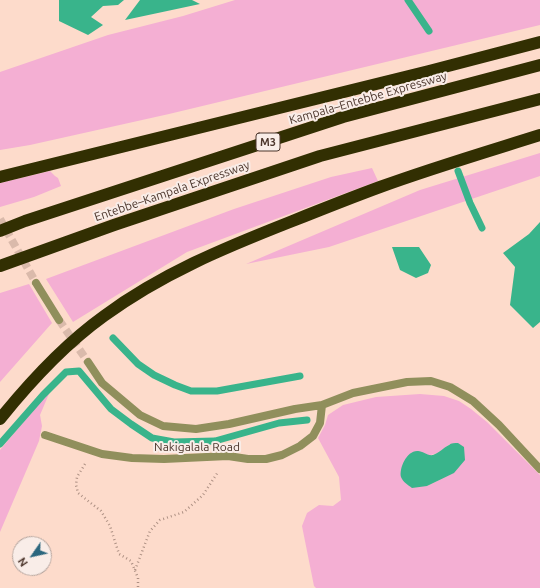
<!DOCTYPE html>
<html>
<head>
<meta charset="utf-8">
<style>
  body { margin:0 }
  #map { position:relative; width:540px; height:588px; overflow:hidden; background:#fddbcb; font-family:Ubuntu,sans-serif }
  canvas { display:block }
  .north { position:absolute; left:12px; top:536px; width:40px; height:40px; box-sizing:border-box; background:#f9ede8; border:1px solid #b4a49d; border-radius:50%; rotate:236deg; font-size:11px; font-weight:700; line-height:16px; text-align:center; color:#4c362c }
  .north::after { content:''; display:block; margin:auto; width:14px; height:18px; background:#2b677e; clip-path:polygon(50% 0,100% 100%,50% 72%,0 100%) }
</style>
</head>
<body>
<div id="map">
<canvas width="540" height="588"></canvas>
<div class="north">N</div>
</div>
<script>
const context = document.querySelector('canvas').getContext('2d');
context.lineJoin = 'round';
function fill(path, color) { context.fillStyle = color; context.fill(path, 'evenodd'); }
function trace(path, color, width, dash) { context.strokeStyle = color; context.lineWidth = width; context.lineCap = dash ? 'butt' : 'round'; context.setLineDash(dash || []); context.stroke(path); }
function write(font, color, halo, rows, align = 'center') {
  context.font = font + ' Ubuntu,sans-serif'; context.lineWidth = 4; context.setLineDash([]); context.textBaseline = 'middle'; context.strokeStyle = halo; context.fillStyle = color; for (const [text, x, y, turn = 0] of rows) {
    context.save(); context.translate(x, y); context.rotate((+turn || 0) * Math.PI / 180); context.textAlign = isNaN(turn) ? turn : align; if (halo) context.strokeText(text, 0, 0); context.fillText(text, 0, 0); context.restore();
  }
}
const green = new Path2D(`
  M 235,0 L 540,0 L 540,25 L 169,114 L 30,145 L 0,150 L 0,72 L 108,35 L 183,16 Z
  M 540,153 L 540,176 L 329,247 L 246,264 L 420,190 Z
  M 372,168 L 378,181 L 187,252 L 73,322 L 46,279 L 234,209 L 331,177 Z
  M 50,171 L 55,176 L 58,178 L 61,186 L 34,197 L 0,207 L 0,183 Z
  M 29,284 L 52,323 L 0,382 L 0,293 Z
  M 51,389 L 40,415 L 42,426 L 39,441 L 0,532 L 0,450 Z
  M 420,394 L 444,396 L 459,401 L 471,409 L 487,422 L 540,475 L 540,588 L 316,588 L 314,586 L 302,526 L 307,513 L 319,505 L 333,506 L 341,500 L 339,477 L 318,438 L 325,425 L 328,415 L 343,405 L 376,397 ZM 450,444 L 439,480 L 427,486 L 431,455 L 438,453 Z`);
const water = new Path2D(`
  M 59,0 L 124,0 L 118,5 L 103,6 L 91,17 L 103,25 L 88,35 L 59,21 Z
  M 140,0 L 192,0 L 200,4 L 125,20 Z
  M 540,222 L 540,322 L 533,328 L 510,305 L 515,267 L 503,253 L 529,234 Z
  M 392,247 L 419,247 L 431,265 L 428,273 L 416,278 L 400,270 Z
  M 458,443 L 464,447 L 465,460 L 454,473 L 427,486 L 412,488 C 408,485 403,482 401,477 C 399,468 407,450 418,451 C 423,451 427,456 433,455 C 439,453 443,448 449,445 C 451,443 455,443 458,443 Z`);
const stream = new Path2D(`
  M 408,0 L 429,31
  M 458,171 L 470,203 L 482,228
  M 113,338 L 138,364 L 154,375 L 175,385 L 191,391 L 217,391 L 300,376
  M 0,444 L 43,395 L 66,372 L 79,371 L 111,409 L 131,424 L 152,438 L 174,442 L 215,441 L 279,423 L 307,420`);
const minorTunnel = new Path2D(`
  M 0,219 L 36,283
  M 59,320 L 88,362`);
const path = new Path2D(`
  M 85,464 L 77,477 L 76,485 L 78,493 L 101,511 L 110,526 L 119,554 L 131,561 L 138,578 L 138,588
  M 135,570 L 150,531 L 160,520 L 184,512 L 203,495 L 218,472`);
const minor = new Path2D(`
  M 36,283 L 59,320
  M 88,362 L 102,383 L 140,415 L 163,426 L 196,429 L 229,424 L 295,409 L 322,405 L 353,393 L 407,382 L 431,381 L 450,387 L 473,401 L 499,425 L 540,469
  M 45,435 L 102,454 L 132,458 L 164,459 L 228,456 L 248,459 L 266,459 L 282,455 L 300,446 L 313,436 L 320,423 L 322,405`);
const motorway = new Path2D(`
  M 0,177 L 429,71 L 540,42
  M 0,231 L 25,221 L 343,117 L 540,65
  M 0,266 L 114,225 L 320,156 L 540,99
  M 0,419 C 29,383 65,344 104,316 C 161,274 224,248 290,222 C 320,210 350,198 380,187 C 432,168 486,152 540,135`);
const shields = [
  [268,142,24]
];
const shieldNames = [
  ["M3",268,142]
];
const streetNames = [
  ["Kampala–Entebbe Expressway",368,98,-16],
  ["Entebbe–Kampala Expressway",172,191,-19],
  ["Nakigalala Road",197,447]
];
fill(green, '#f4afd3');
fill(water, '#39b48b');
trace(stream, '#39b48b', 7);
trace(minorTunnel, '#dabaab', 8, [8, 4]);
trace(path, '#ad9083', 2.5, [1, 3]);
trace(minor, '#908f5c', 8);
trace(motorway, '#322f02', 12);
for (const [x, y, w] of shields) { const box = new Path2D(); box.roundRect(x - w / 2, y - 9, w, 18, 3); context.fillStyle = '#f9ede8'; context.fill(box); trace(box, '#4c362c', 1); }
write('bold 11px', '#4c362c', null, shieldNames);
write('12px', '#4c362c', '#f9ede8', streetNames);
</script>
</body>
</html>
